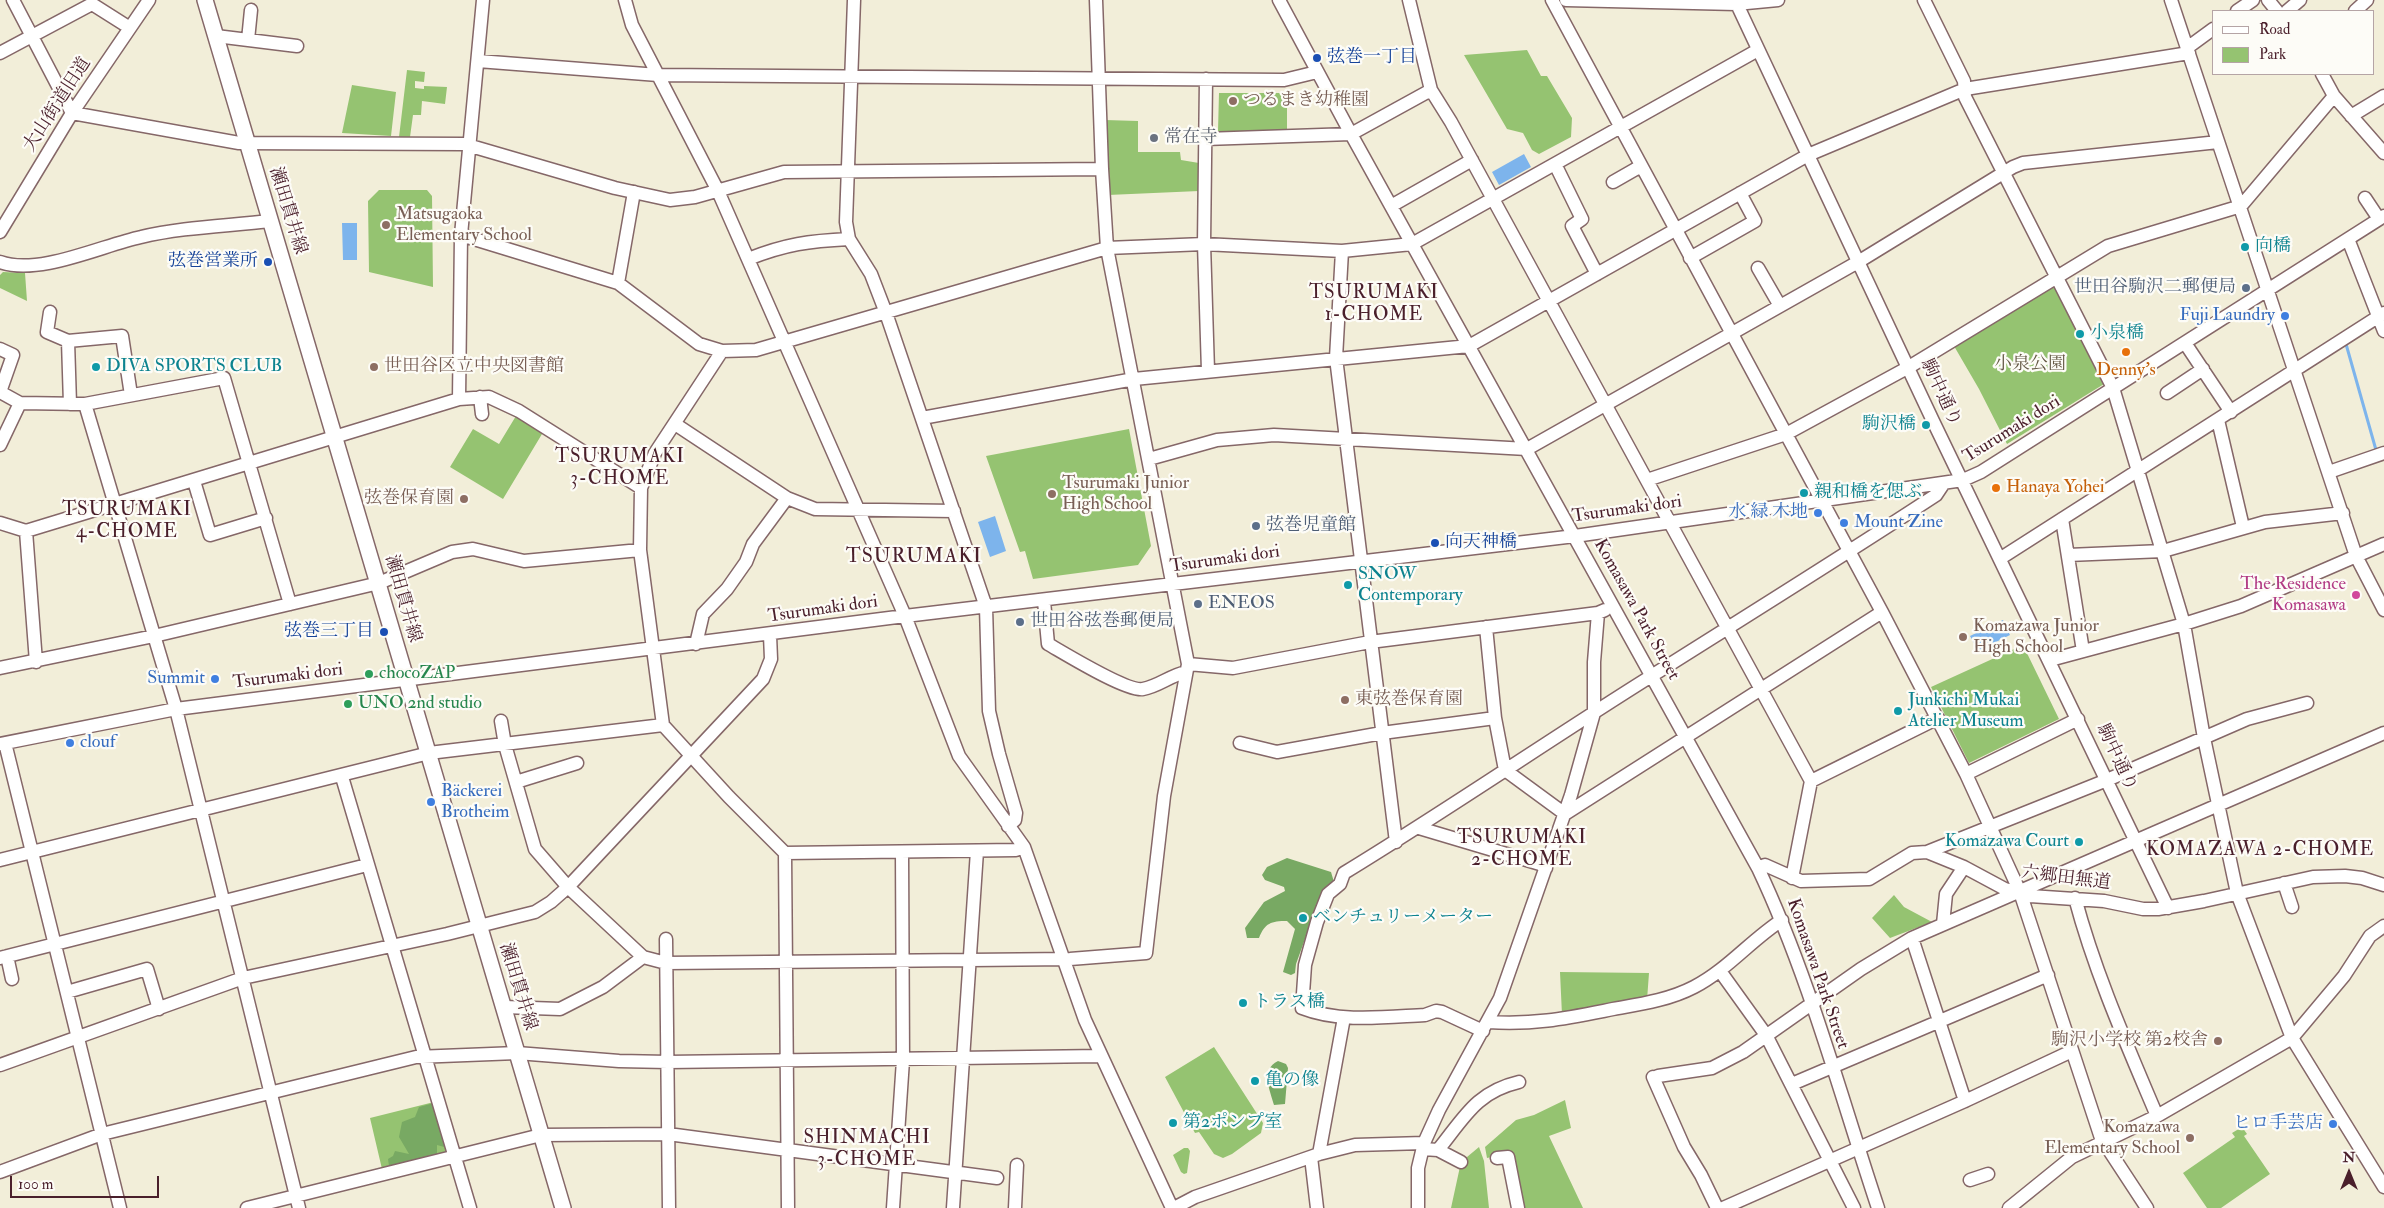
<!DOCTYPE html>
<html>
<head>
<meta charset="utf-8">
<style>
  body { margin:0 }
  #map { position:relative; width:2384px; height:1208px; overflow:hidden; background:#f2eed9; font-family:"IM FELL Double Pica",serif }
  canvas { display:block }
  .legend { position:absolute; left:2212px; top:10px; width:162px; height:65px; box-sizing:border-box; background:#fdfcf7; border:1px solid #b5a4a5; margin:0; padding:6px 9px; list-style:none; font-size:15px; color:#4a1f2b }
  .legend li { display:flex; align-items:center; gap:10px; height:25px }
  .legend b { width:25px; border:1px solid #b5a4a5 }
  .north { position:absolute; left:2324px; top:1148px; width:50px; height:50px; -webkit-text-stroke:4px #fdfcf7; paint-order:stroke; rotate:0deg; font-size:14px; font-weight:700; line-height:20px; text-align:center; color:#4a1f2b }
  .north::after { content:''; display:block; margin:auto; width:18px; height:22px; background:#4a1f2b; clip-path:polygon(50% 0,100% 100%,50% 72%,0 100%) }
  .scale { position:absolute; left:10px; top:1176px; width:149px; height:22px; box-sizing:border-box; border:2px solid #4a1f2b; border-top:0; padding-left:6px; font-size:15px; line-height:18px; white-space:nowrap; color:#4a1f2b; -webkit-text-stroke:4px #fdfcf7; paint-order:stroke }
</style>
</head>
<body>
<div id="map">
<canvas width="2384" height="1208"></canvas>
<ul class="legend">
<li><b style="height:6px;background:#fff"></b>Road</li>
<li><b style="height:14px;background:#95c371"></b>Park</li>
</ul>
<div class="north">N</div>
<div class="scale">100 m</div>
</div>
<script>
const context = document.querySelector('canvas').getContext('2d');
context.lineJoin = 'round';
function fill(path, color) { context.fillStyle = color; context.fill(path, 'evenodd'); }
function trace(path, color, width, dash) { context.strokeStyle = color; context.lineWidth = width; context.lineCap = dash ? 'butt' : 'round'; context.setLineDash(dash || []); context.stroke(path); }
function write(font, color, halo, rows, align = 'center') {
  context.font = font + ' "IM FELL Double Pica","Noto Serif JP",serif'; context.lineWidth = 4.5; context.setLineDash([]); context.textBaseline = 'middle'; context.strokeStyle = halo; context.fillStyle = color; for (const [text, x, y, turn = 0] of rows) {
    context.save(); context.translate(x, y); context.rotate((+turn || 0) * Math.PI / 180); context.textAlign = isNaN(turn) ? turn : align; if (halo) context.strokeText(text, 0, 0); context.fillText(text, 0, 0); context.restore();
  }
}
const green = new Path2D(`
  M 1527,50 L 1541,76 L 1547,76 L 1572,118 L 1571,137 L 1539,154 L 1532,150 L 1523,133 L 1507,129 L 1464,55 Z
  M 407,70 L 425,72 L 424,82 L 415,81 L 415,88 L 424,89 L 424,86 L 447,87 L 445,104 L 422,101 L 421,115 L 413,115 L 410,137 L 399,137 Z
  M 352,85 L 396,92 L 391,136 L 342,133 Z
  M 1219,93 L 1287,93 L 1287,130 L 1221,132 L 1218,131 Z
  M 1105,120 L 1138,121 L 1138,152 L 1180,152 L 1181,160 L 1199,163 L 1199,191 L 1108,195 Z
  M 379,190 L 427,190 L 432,196 L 433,287 L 369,272 L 368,201 Z
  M 3,272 L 25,273 L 27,301 L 0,288 L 0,275 Z
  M 2055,286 L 2104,384 L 2007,444 L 1979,389 L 1954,346 Z
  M 519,411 L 545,429 L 503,499 L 450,467 L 473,429 L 499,444 Z
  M 1129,429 L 1151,546 L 1138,565 L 1033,579 L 1025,551 L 1020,552 L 986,456 Z
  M 2023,645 L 2059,719 L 1969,763 L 1931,687 Z
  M 1894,895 L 1904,907 L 1932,922 L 1890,938 L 1872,918 Z
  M 1560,972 L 1649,973 L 1647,1000 L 1562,1015 Z
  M 1214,1047 L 1263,1123 L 1261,1133 L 1232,1154 L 1223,1158 L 1214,1154 L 1199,1132 L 1195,1133 L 1165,1077 Z
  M 1565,1100 L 1571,1128 L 1549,1136 L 1583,1208 L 1521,1208 L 1509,1153 L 1487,1158 L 1485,1147 L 1516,1120 L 1534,1115 Z
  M 434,1102 L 449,1149 L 447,1155 L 382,1169 L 370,1118 Z
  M 2242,1127 L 2247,1134 L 2244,1136 L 2270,1174 L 2221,1208 L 2207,1208 L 2183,1173 L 2235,1137 L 2232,1133 Z
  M 1479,1147 L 1484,1161 L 1489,1208 L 1451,1208 L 1461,1162 Z
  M 1184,1148 L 1188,1148 L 1190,1151 L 1187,1173 L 1184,1174 L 1181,1172 L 1173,1155 Z`);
const forest = new Path2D(`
  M 1287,858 L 1331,872 L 1334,882 L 1323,889 L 1296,964 L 1295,973 L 1291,975 L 1283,972 L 1295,929 L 1287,921 C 1271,921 1265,923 1259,938 L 1247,938 L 1245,928 L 1264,902 L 1285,891 L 1284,887 L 1265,880 L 1262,875 L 1267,867 Z
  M 1278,1061 L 1286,1064 L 1288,1068 L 1285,1104 L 1274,1105 C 1270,1090 1260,1070 1278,1061 Z
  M 434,1103 L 448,1148 L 437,1145 L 437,1155 L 389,1166 L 388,1159 L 393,1156 L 395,1151 L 409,1154 L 399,1137 L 402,1122 L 415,1117 L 419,1107 Z`);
const water = new Path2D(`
  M 1524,154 L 1531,167 L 1499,185 L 1492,172 Z
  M 342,223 L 357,223 L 357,260 L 343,260 Z
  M 995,516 L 1006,551 L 990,557 L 978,522 Z
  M 2003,620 L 2010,635 L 1978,651 L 1970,636 Z`);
const stream = new Path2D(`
  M 2346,344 L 2376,450`);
const minor = new Path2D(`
  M 13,0 L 72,113 L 239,143 L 464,144 L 615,188 L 670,200 L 695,197 L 784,172 L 1102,169
  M 625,0 L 632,25 L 718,191 L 905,616 L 959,756 L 1024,847 L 1085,1020 L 1172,1208
  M 854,0 L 846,222 L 849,239 L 871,274 L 886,313 L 986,607 L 989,711 L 999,754 L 1016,813 L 1015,820 L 1008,826
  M 1279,0 L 1351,134 L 1758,868 C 1809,976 1840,1094 1878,1208
  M 1409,0 L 1431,90 L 1451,122 L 1811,781 L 1792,878
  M 1552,0 L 1882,612 L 1966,774 L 2020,892 L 2101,1138 L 2147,1208
  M 1566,0 L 1736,4 L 1778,0
  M 1735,0 L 1933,421 L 2168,908
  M 1924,0 L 1964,81 L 1965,97 L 2113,388 L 2184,624 L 2204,738 L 2237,893 L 2292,1038 L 2384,1187
  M 2171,0 L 2356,556 L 2384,610
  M 2268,0 L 2277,11
  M 2237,11 L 2253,0
  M 2287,11 L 2300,0
  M 2355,11 L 2367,0
  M 216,36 L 297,46
  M 248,40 L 251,10
  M 2187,48 L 2213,29
  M 0,53 L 92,4 L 130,28
  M 478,61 L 658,75 L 1284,80 L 1317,72
  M 2322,74 L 2334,96 L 2384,153
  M 1206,79 L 1204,244 L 1208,371
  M 2351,116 L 2384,96
  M 1205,139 L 1351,134 L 1431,90
  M 1555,164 L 1582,219 L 1572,226 L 1597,274
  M 1613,182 L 1641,166
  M 2365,198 L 2379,219
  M 1391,206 L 1472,160
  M 0,232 L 72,113 L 149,0
  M 461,235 L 618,283 L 699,344 L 722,351 L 756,350 L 1107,248 L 1204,244 L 1342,251 L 1412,244 L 1758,50
  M 2348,239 L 2384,331
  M 1342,251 L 1336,358 L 1396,842
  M 1690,258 L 1755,221 L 1740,193
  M 748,259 C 786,244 809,241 849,239
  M 0,262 C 39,276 103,245 141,237 C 182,227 228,226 270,221
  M 1758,268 L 1780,306
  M 618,283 L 634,192
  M 50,312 L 47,332 L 68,341 L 122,336 L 131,395
  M 68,341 L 70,404
  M 2185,343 L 2231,412
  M 0,349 L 13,355 L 0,392 L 20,403 L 85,404 L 224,378 L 290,604
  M 722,351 L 655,453 L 641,488 L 640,550 L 663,725 L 729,797 L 785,853 L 1016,850 L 1024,847
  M 2167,393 L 2203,369
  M 480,397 L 482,414
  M 459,399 L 461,235 L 483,0
  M 85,404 L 176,709 L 299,1208
  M 922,418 L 1134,379 L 1469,346 L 1808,155 L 1965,89 L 2189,53
  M 2218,420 L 2243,527
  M 675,424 L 787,498 L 815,509 L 954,511
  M 0,445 L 20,403
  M 1149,459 L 1217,440 L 1274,435 L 1527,449 L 1858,262 L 2013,167 L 2023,163 L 2218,142
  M 2329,472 L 2384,453
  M 1647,480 L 1786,434 L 1909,367 L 2108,246 L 2241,206 L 2334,96
  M 194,481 L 210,535 L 266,518
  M 2062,519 L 2083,651
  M 0,523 L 26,531 L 459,399 L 489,397 L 519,411 L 641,488
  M 26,531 L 36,662
  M 2068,555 L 2163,551 L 2265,522 L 2343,513
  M 2001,558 L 2384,313
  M 1044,601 L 1048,644 C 1064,653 1127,692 1143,689 C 1159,686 1169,676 1186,672
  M 1486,627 L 1495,718 L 1505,770 L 1565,814 L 1882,612
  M 696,644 L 703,614 L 727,589 L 746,562 L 753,544 L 787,498
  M 2050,660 L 2184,624 L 2241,606 L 2384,544
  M 1188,664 L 1233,668 L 1370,642 L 1598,613 L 1605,610
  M 0,668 L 154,636 L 379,583 L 452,552 L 473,549 L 524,561 L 640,550
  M 501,721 L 505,745 L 535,849 L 568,887 L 643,957 L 666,963 L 1070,959 L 1146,953 L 1164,796 L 1188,664 L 1107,248 L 1102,169 L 1096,0
  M 5,743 L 120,1208
  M 1240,743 L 1277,752 L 1382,733 L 1495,718
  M 0,744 L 176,709 L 905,616 L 1575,536 L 1963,480 L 1981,472 L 2384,216
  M 1966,774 L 2078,719
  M 342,777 L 470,1208
  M 1811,781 L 1938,718
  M 516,782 L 577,763
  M 1419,828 L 1540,864 L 1546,868
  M 1927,852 L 2107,780 L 2247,719 L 2307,703
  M 785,853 L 788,1208
  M 0,860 L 429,753 L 663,725
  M 1758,868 L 1765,865 L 1801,881 L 1869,879 L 1912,853 L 1927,852 L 1964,867 L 2005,889 L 2030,896 L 2104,901 L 2143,909 L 2158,909 L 2204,901 L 2313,877 L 2345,876 L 2362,878 L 2384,885
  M 2284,883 L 2292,907
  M 2075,898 C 2095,973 2127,1045 2157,1116
  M 1943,924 L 1946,894 L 1964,867
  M 1912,938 L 1965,1101
  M 666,939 L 669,1208
  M 7,956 L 12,979
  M 0,958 L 367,865
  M 1720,971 L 1766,1035 L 1854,1208
  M 67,992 L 147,969 L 159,1009
  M 504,1007 L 560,1009 L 603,987 L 643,957
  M 1488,1022 C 1536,1025 1567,1018 1613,1009 C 1641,1004 1669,1000 1694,987 C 1727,970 1751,940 1782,920
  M 1483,1031 L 1442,1012 L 1436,1011 L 1425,1015 C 1385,1017 1340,1023 1302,1008 L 1305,965 L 1317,922 L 1328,894 L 1340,884 L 1344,873 C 1449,809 1549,740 1653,675 C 1748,615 1843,556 1936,495 L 1944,483
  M 0,1065 L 243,978 L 447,934 L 535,912 L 551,902 L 568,887 L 763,679 L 771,659 L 770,635
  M 1658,1076 L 1712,1068 L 1743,1052 L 1861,969 L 1912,938 L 2384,733
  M 1653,1077 L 1684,1147 L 1701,1175 L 1717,1208
  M 1792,1084 L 2048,975
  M 1423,1149 L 1438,1150 C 1464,1118 1476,1092 1519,1082
  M 1438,1150 L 1461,1162
  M 1319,1154 L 1343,1023
  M 1311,1157 L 1317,1208
  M 1497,1158 L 1508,1157 L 1518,1208
  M 0,1172 L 102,1134 L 416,1057 L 517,1053 L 619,1061 L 668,1062 L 1101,1056
  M 1970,1180 L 1988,1174
  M 247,1208 L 541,1135 L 668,1134 L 997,1178
  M 893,1208 L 903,1060 L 902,852
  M 953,1208 L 977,851
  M 1015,1208 L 1017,1165
  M 1174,1208 L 1195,1197 L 1319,1154 L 1355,1145 L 1424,1143
  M 1418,1208 L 1418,1168 L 1424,1143 L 1439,1110 L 1500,998 L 1571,795 L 1594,713 L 1594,662 L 1598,613
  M 1723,1208 L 1965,1101 L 2072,1051
  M 2009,1208 L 2072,1157 L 2157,1116 L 2292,1038 L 2344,976 L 2370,936 L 2384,926`);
const major = new Path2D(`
  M 205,0 L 563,1208`);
const markers = [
  [1317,58,5,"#1a4fb4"],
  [1233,101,5,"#8d6e63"],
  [1154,138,5,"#6b7280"],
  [386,225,5,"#8d6e63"],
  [2245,247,5,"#0f9aa8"],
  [268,262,5,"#1a4fb4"],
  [2246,288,5,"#5c6f8a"],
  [2285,316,5,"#3f7fe0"],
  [2080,334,5,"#0f9aa8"],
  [2126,352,5,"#e8710a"],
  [96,367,5,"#0f9aa8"],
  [374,367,5,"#8d6e63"],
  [1926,425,5,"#0f9aa8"],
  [1996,488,5,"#e8710a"],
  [1804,493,5,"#0f9aa8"],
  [1052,494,5,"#8d6e63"],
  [464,499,5,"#8d6e63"],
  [1818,513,5,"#3f7fe0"],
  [1844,523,5,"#3f7fe0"],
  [1256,526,5,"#5c6f8a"],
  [1435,543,5,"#1a4fb4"],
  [1348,585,5,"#0f9aa8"],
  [2356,595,5,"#d1479c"],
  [1198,604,5,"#5c6f8a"],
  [1020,622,5,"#5c6f8a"],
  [384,632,5,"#1a4fb4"],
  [1963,637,5,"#8d6e63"],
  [369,674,5,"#2e9e5b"],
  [215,679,5,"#3f7fe0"],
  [1345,700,5,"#8d6e63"],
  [348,704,5,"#2e9e5b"],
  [1898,711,5,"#0f9aa8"],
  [70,743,5,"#3f7fe0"],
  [431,802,5,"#3f7fe0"],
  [2079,842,5,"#0f9aa8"],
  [1303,918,5,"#0f9aa8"],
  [1243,1003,5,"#0f9aa8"],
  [2218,1041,5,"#8d6e63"],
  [1255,1081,5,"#0f9aa8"],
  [1173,1123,5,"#0f9aa8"],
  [2333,1124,5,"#3f7fe0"],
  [2190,1138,5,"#8d6e63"]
];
const transitNames = [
  ["弦巻一丁目",1327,58],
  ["弦巻営業所",258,262,"right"],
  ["向天神橋",1445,543],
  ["弦巻三丁目",374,632,"right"]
];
const educationNames = [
  ["つるまき幼稚園",1243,101],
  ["Matsugaoka",396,215],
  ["Elementary School",396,236],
  ["世田谷区立中央図書館",384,367],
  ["Tsurumaki Junior",1062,484],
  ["High School",1062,505],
  ["弦巻保育園",454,499,"right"],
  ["Komazawa Junior",1973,627],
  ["High School",1973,648],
  ["東弦巻保育園",1355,700],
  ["駒沢小学校 第2校舎",2208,1041,"right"],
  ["Komazawa",2180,1128,"right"],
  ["Elementary School",2180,1149,"right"]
];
const streetNames = [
  ["大山街道旧道",58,105,-57],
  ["瀬田貫井線",287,211,73],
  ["駒中通り",1940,393,65],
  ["Tsurumaki dori",2012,430,-32],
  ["Tsurumaki dori",1627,510,-8],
  ["Tsurumaki dori",1225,560,-8],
  ["瀬田貫井線",402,599,74],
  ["Tsurumaki dori",823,610,-8],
  ["Komasawa Park Street",1636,610,61],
  ["Tsurumaki dori",288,677,-7],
  ["駒中通り",2116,758,65],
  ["六郷田無道",2066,879,7],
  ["Komasawa Park Street",1817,974,71],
  ["瀬田貫井線",517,987,73]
];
const worshipNames = [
  ["常在寺",1164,138]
];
const cultureNames = [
  ["向橋",2255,247],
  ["小泉橋",2090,334],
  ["DIVA SPORTS CLUB",106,367],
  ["駒沢橋",1916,425,"right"],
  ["親和橋を偲ぶ",1814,493],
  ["SNOW",1358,575],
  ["Contemporary",1358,596],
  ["Junkichi Mukai",1908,701],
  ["Atelier Museum",1908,722],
  ["Komazawa Court",2069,842,"right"],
  ["ベンチュリーメーター",1313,918],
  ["トラス橋",1253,1003],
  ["亀の像",1265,1081],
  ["第2ポンプ室",1183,1123]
];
const serviceNames = [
  ["世田谷駒沢二郵便局",2236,288,"right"],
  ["弦巻児童館",1266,526],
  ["ENEOS",1208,604],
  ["世田谷弦巻郵便局",1030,622]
];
const shopNames = [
  ["Fuji Laundry",2275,316],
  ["水 緑 木地",1808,513],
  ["Mount Zine",1854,523,"left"],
  ["Summit",205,679],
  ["clouf",80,743,"left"],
  ["Bäckerei",441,792,"left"],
  ["Brotheim",441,813,"left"],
  ["ヒロ手芸店",2323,1124]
];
const parkNames = [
  ["小泉公園",2030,365]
];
const foodNames = [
  ["Denny's",2126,371],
  ["Hanaya Yohei",2006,488,"left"]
];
const hotelNames = [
  ["The Residence",2346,585],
  ["Komasawa",2346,606]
];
const leisureNames = [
  ["chocoZAP",379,674],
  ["UNO 2nd studio",358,704]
];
const neighbourhoodNames = [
  ["TSURUMAKI",1374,294],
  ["1-CHOME",1374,316],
  ["TSURUMAKI",620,458],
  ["3-CHOME",620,480],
  ["TSURUMAKI",127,511],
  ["4-CHOME",127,533],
  ["TSURUMAKI",1522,839],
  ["2-CHOME",1522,861],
  ["KOMAZAWA 2-CHOME",2260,851],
  ["SHINMACHI",867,1139],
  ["3-CHOME",867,1161]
];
const quarterNames = [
  ["TSURUMAKI",914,558]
];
fill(green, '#95c371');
fill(forest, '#78a963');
fill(water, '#7db4ec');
trace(stream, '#7db4ec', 3);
trace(minor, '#856768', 15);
trace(major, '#856768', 18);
trace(minor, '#fff', 12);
trace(major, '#fff', 15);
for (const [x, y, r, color] of markers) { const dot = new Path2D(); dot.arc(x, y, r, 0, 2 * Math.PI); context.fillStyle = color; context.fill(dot); trace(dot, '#fdfcf7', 2); }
write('18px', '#164399', '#fdfcf7', transitNames, 'left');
write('18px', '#785e54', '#fdfcf7', educationNames, 'left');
write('18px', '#4a1f2b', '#fdfcf7', streetNames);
write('18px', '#5b616d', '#fdfcf7', worshipNames, 'left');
write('18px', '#0d838f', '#fdfcf7', cultureNames, 'left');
write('18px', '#4e5e75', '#fdfcf7', serviceNames, 'left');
write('18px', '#366cbe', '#fdfcf7', shopNames, 'right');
write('18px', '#645844', '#fdfcf7', parkNames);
write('18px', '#c56008', '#fdfcf7', foodNames);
write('18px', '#b23c85', '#fdfcf7', hotelNames, 'right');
write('18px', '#27864d', '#fdfcf7', leisureNames, 'left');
context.letterSpacing = '1px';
write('19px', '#4a1f2b', '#fdfcf7', neighbourhoodNames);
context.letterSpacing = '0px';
context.letterSpacing = '1px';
write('20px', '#4a1f2b', '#fdfcf7', quarterNames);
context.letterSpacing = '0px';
</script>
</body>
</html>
